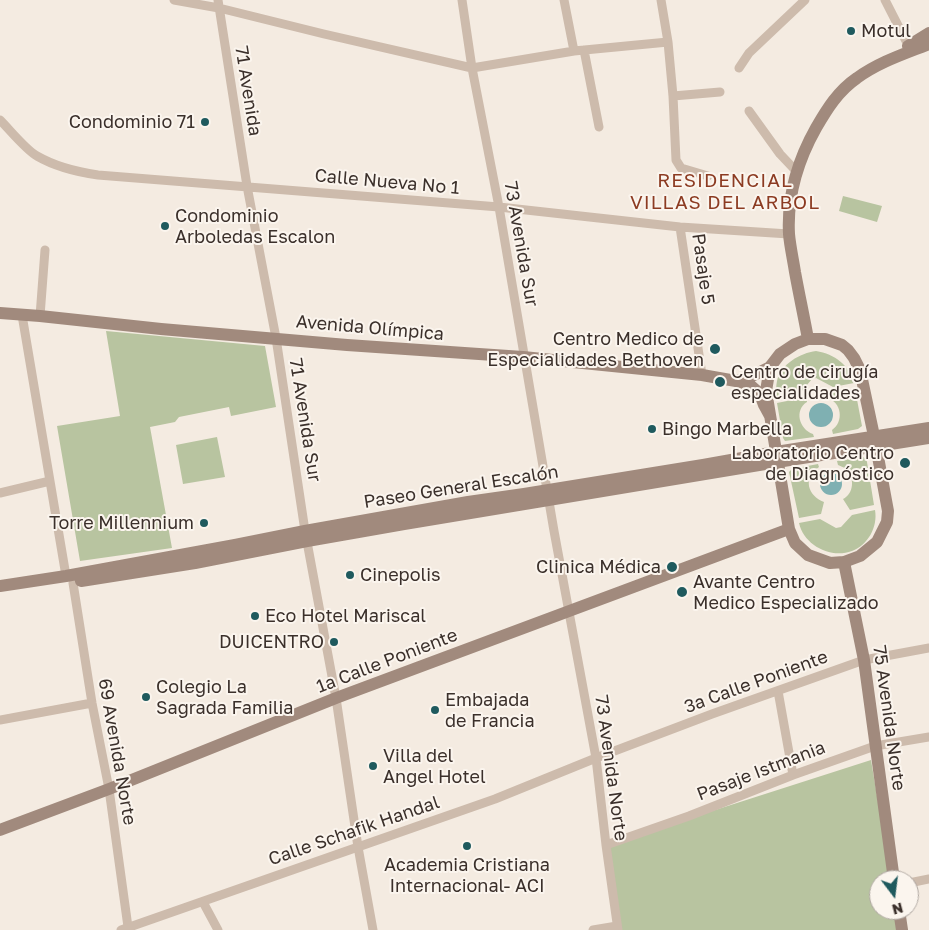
<!DOCTYPE html>
<html>
<head>
<meta charset="utf-8">
<style>
  body { margin:0 }
  #map { position:relative; width:929px; height:930px; overflow:hidden; background:#f4ebe1; font-family:"Golos Text",sans-serif }
  canvas { display:block }
  .north { position:absolute; left:869px; top:870px; width:50px; height:50px; box-sizing:border-box; background:#fbf5ee; border:1px solid #aea6a0; border-radius:50%; rotate:165deg; font-size:14px; font-weight:700; line-height:20px; text-align:center; color:#3b302b }
  .north::after { content:''; display:block; margin:auto; width:18px; height:22px; background:#1f5a5e; clip-path:polygon(50% 0,100% 100%,50% 72%,0 100%) }
</style>
</head>
<body>
<div id="map">
<canvas width="929" height="930"></canvas>
<div class="north">N</div>
</div>
<script>
const context = document.querySelector('canvas').getContext('2d');
context.lineJoin = 'round';
function fill(path, color) { context.fillStyle = color; context.fill(path, 'evenodd'); }
function trace(path, color, width, dash) { context.strokeStyle = color; context.lineWidth = width; context.lineCap = dash ? 'butt' : 'round'; context.setLineDash(dash || []); context.stroke(path); }
function write(font, color, halo, rows, align = 'center') {
  context.font = font + ' "Golos Text",sans-serif'; context.lineWidth = 4; context.setLineDash([]); context.textBaseline = 'middle'; context.strokeStyle = halo; context.fillStyle = color; for (const [text, x, y, turn = 0] of rows) {
    context.save(); context.translate(x, y); context.rotate((+turn || 0) * Math.PI / 180); context.textAlign = isNaN(turn) ? turn : align; if (halo) context.strokeText(text, 0, 0); context.fillText(text, 0, 0); context.restore();
  }
}
const green = new Path2D(`
  M 843,196 L 882,206 L 877,222 L 839,211 Z
  M 106,331 L 265,346 L 276,407 L 231,416 L 229,407 L 179,417 L 175,422 L 150,427 L 172,548 L 80,561 L 57,426 L 120,416 Z
  M 816,351 C 835,354 849,365 854,383 L 833,387 L 816,378 L 812,379 L 801,392 L 776,397 C 776,391 776,386 777,381 C 781,364 800,353 816,351 Z
  M 855,389 L 862,426 L 858,429 L 833,434 L 832,430 C 844,422 842,402 827,398 L 826,394 Z
  M 807,397 L 807,402 C 794,410 799,429 813,434 L 814,437 L 785,441 L 783,438 L 777,403 Z
  M 217,437 L 225,477 L 183,484 L 176,445 Z
  M 863,457 L 866,459 L 867,462 L 874,505 L 850,510 L 843,499 C 854,494 855,477 846,469 C 844,467 840,466 838,465 L 837,461 Z
  M 818,464 L 819,467 C 802,478 808,496 824,502 L 821,514 L 799,518 L 789,472 L 792,469 Z
  M 875,510 C 878,527 868,545 852,551 C 830,559 804,545 799,523 L 820,519 L 836,528 L 841,527 L 852,515 Z
  M 871,760 L 891,880 L 879,880 L 879,910 L 896,910 L 900,930 L 618,930 L 606,845 Z`);
const water = new Path2D(`
  M809 415a12 12 0 1 1 24 0a12 12 0 1 1-24 0Z
  M820 484a11 11 0 1 1 22 0a11 11 0 1 1-22 0Z`);
const street = new Path2D(`
  M 174,0 L 219,8 L 324,34 L 472,68 L 574,51 L 668,42
  M 218,0 L 247,186 L 276,338 L 305,531 L 336,698 L 358,847 L 373,930
  M 462,0 L 472,68 L 499,207 L 554,531 L 596,758 L 606,845 L 618,930
  M 564,0 L 574,51
  M 661,0 L 668,42 L 673,96 L 676,160 L 681,168 L 708,176
  M 885,0 L 908,45
  M 584,50 L 599,127
  M 739,68 L 749,53 L 805,0
  M 673,96 L 720,92
  M 749,111 L 780,154 L 797,172
  M 0,120 C 10,130 26,150 37,156 C 56,167 77,172 98,175 L 499,207 L 680,227 L 789,234
  M 680,227 L 702,375
  M 22,315 L 66,576
  M 40,316 L 45,250
  M 0,493 L 50,481
  M 73,583 L 92,703 L 109,789 L 128,927
  M 778,691 L 793,775
  M 0,720 L 92,703
  M 606,845 L 689,816 L 793,775 L 875,746 L 929,737
  M 909,883 L 929,879
  M 203,902 L 218,930
  M 121,930 L 495,799 L 596,758 L 712,714 L 864,660 L 929,648
  M 593,930 L 617,926`);
const secondary = new Path2D(`
  M 908,46 L 929,33
  M 0,313 L 40,316 L 161,329 L 347,345 L 523,357 L 702,375 L 736,381 L 750,385 L 760,394 L 764,405 L 770,416
  M 808,339 C 804,317 799,294 795,272 C 793,259 790,246 789,234 C 787,196 798,160 816,128 C 827,109 838,91 857,78 C 879,62 904,54 929,44
  M 736,381 L 750,377 L 770,367
  M 874,436 L 860,370 L 854,358 L 848,350 L 842,345 L 825,339 L 808,339 L 795,344 L 780,354 L 770,367 L 766,391 L 789,529 L 795,543 L 808,555 L 830,563 L 844,562 L 860,556 L 877,542 L 887,522 L 888,511 L 876,446
  M 844,562 L 864,660 L 894,880
  M 81,581 L 195,563 L 307,541 L 404,524 L 777,462 L 929,438
  M 0,586 L 66,576 L 235,545 L 305,531 L 468,502 L 524,494 L 703,465 L 776,452 L 929,428
  M 0,830 L 109,789 L 336,698 L 789,529
  M 899,910 L 902,930`);
const markers = [
  [851,31,5,"#1f5a5e"],
  [205,122,5,"#1f5a5e"],
  [165,226,5,"#1f5a5e"],
  [715,349,6,"#1f5a5e"],
  [720,382,6,"#1f5a5e"],
  [652,429,5,"#1f5a5e"],
  [905,463,6,"#1f5a5e"],
  [204,523,5,"#1f5a5e"],
  [672,567,6,"#1f5a5e"],
  [350,575,5,"#1f5a5e"],
  [682,592,6,"#1f5a5e"],
  [255,616,5,"#1f5a5e"],
  [334,642,5,"#1f5a5e"],
  [146,697,5,"#1f5a5e"],
  [435,710,5,"#1f5a5e"],
  [373,766,5,"#1f5a5e"],
  [467,846,5,"#1f5a5e"]
];
const poiNames = [
  ["Motul",861,31],
  ["Condominio 71",195,122,"right"],
  ["Condominio",175,216],
  ["Arboledas Escalon",175,237],
  ["Centro Medico de",704,339,"right"],
  ["Especialidades Bethoven",704,360,"right"],
  ["Centro de cirugía",731,372],
  ["especialidades",731,393],
  ["Bingo Marbella",662,429],
  ["Laboratorio Centro",894,453,"right"],
  ["de Diagnóstico",894,474,"right"],
  ["Torre Millennium",194,523,"right"],
  ["Clinica Médica",661,567,"right"],
  ["Cinepolis",360,575],
  ["Avante Centro",693,582],
  ["Medico Especializado",693,603],
  ["Eco Hotel Mariscal",265,616],
  ["DUICENTRO",324,642,"right"],
  ["Colegio La",156,687],
  ["Sagrada Familia",156,708],
  ["Embajada",445,700],
  ["de Francia",445,721],
  ["Villa del",383,756],
  ["Angel Hotel",383,777],
  ["Academia Cristiana",467,865,"center"],
  ["Internacional- ACI",467,886,"center"]
];
const streetNames = [
  ["71 Avenida",248,91,81],
  ["Calle Nueva No 1",387,182,5],
  ["73 Avenida Sur",521,244,80],
  ["Pasaje 5",703,269,82],
  ["Avenida Olímpica",370,328,5],
  ["71 Avenida Sur",305,420,81],
  ["Paseo General Escalón",461,487,-9],
  ["1a Calle Poniente",387,661,-21],
  ["3a Calle Poniente",756,682,-20],
  ["75 Avenida Norte",889,718,82],
  ["69 Avenida Norte",117,752,80],
  ["73 Avenida Norte",611,768,82],
  ["Pasaje Istmania",761,771,-21],
  ["Calle Schafik Handal",354,831,-19]
];
const neighbourhoodNames = [
  ["RESIDENCIAL",725,181],
  ["VILLAS DEL ARBOL",725,203]
];
fill(green, '#b8c4a0');
fill(water, '#7fb0b2');
trace(street, '#cdbbac', 9);
trace(secondary, '#a18a7d', 12);
for (const [x, y, r, color] of markers) { const dot = new Path2D(); dot.arc(x, y, r, 0, 2 * Math.PI); context.fillStyle = color; context.fill(dot); trace(dot, '#fbf5ee', 2); }
write('18px', '#3b302b', '#fbf5ee', poiNames, 'left');
write('18px', '#3b302b', '#fbf5ee', streetNames);
context.letterSpacing = '1px';
write('19px', '#8c3b22', '#fbf5ee', neighbourhoodNames);
context.letterSpacing = '0px';
</script>
</body>
</html>
